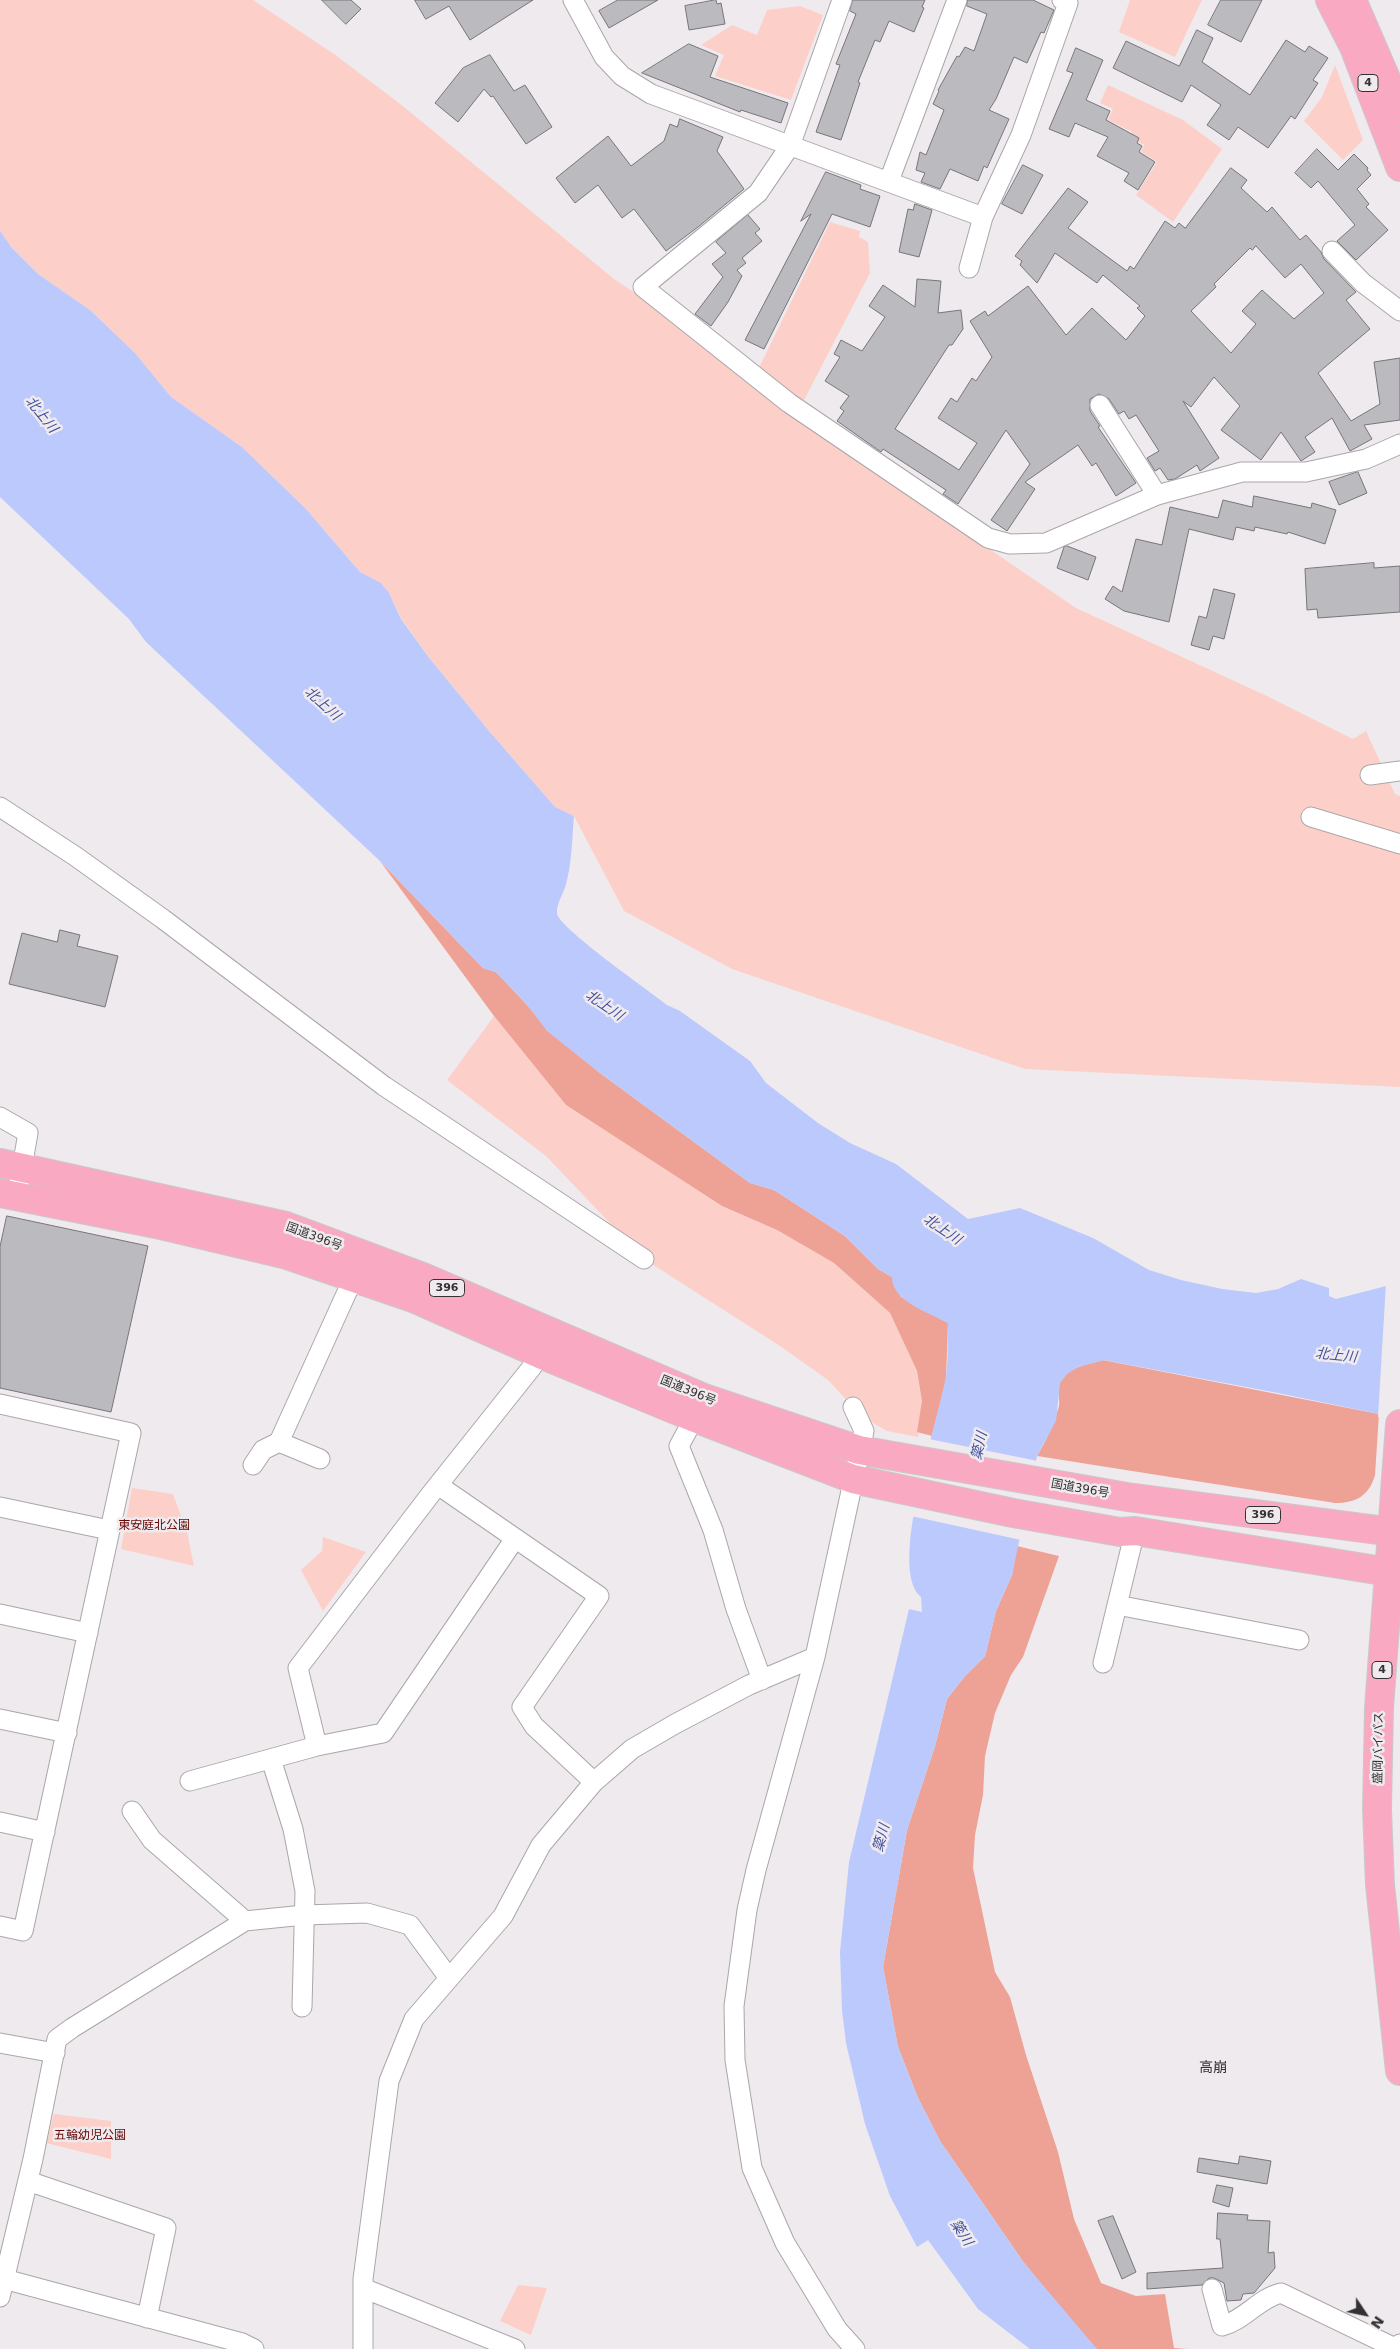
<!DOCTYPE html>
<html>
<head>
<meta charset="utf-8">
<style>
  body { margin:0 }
  #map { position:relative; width:1400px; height:2349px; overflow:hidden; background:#efeaee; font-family:"DejaVu Sans",sans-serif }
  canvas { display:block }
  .north { position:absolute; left:1340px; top:2289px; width:50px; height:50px; -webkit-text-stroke:4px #efeaee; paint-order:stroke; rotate:124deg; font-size:14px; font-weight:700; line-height:20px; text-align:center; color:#333132 }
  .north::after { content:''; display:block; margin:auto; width:18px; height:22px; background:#333132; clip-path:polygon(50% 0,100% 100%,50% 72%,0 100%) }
</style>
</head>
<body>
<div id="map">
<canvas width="1400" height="2349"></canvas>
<div class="north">N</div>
</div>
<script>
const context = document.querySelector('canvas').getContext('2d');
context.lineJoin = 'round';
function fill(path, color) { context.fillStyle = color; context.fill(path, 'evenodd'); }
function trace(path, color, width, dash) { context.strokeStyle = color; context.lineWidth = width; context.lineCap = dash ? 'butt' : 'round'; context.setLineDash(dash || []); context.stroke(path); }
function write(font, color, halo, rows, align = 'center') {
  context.font = font + ' "DejaVu Sans","Noto Sans JP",sans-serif'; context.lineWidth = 5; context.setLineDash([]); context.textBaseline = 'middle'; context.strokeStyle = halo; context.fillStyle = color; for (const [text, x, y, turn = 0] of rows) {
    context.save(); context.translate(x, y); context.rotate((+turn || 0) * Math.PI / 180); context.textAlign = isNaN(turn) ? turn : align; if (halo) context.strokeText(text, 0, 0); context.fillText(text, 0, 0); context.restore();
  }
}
const green = new Path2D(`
  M 0,0 L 253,0 L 334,54 L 399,103 L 614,279 L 652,304 L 781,407 L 1076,608 L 1269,697 L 1353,739 L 1366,731 L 1395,794 L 1400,796 L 1400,1087 L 1025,1069 L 732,969 L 624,911 L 574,816 L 555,807 L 489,731 L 430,659 L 401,618 L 389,593 L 381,583 L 360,572 L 306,509 L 242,447 L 171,397 L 135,353 L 90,310 L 38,274 L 12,248 L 0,231 Z
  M 1130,0 L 1202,0 L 1175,57 L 1119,32 Z
  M 800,6 L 823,15 L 791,100 L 715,76 L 724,55 L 701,45 L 732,25 L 757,35 L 767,10 Z
  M 1335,65 L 1363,140 L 1343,160 L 1304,121 L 1322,97 Z
  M 1108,85 L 1183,120 L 1222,149 L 1173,222 L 1136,195 L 1157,162 L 1141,152 L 1144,145 L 1129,136 L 1132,132 L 1108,120 L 1113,109 L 1100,103 Z
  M 830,222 L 860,231 L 859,237 L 868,242 L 870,273 L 803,402 L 758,370 Z
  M 494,1016 L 566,1105 L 722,1206 L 777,1230 L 834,1263 L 890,1313 L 917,1371 L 922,1401 L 918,1437 L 887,1431 L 871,1422 L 853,1407 L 828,1380 L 780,1346 L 644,1259 L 546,1156 L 447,1080 Z
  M 132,1488 L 173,1494 L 187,1532 L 194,1566 L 121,1549 Z
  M 323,1537 L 366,1552 L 323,1611 L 301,1570 L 322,1551 Z
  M 54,2114 L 111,2121 L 111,2159 L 46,2143 Z
  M 518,2285 L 547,2288 L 531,2335 L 500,2321 Z`);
const forest = new Path2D(`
  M 380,861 L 483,968 L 496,972 L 529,1007 L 548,1031 L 600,1073 L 750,1183 L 774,1190 L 845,1236 L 878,1269 L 892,1277 L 901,1297 L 948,1323 L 946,1380 L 932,1436 L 917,1432 L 922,1401 L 917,1371 L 890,1313 L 834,1263 L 777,1230 L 722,1206 L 566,1105 L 494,1016 Z
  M 1103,1360 L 1379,1414 L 1375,1475 C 1369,1496 1356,1503 1335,1503 L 1037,1456 C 1046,1441 1054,1424 1059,1406 C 1060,1399 1057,1390 1060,1383 C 1066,1367 1090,1364 1103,1360 Z
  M 1017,1546 L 1059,1556 L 1023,1657 L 1011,1675 L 995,1713 L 985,1756 L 983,1795 L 975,1835 L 973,1868 L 995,1972 L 1010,1997 L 1026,2055 L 1058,2152 L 1074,2219 L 1101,2283 L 1136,2296 L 1165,2294 L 1174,2348 L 1187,2349 L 1097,2349 L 1091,2344 L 1024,2263 L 940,2141 L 918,2098 L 898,2047 L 883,1967 L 907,1830 L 935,1746 L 947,1699 L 965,1676 L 985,1656 L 996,1611 L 1012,1575 Z`);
const water = new Path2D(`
  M 0,231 L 12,248 L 38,274 L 90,310 L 135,353 L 171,397 L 242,447 L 306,509 L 360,572 L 381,583 L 389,593 L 401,619 L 430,659 L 489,731 L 555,807 L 574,816 C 572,838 572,862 566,884 C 564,893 556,904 557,913 C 557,927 651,992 667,1005 L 680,1011 L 750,1061 L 766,1083 L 818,1123 L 850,1143 L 896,1164 L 968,1219 L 1020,1208 L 1093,1238 L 1149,1270 L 1181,1280 L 1222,1289 L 1256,1293 L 1278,1289 L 1301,1279 L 1329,1288 L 1329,1296 L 1336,1299 L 1390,1285 L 1400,1421 L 1379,1414 L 1283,1394 L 1104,1360 L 1078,1367 L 1067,1374 L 1060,1383 L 1056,1421 L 1037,1456 L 1012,1575 L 996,1611 L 985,1656 L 965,1676 L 947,1699 L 935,1746 L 907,1830 L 883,1967 L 898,2047 L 918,2098 L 940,2141 L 1024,2263 L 1097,2349 L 1030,2349 L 978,2309 L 928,2240 L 917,2247 L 890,2196 L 865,2124 L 846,2043 L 842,2010 L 840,1952 L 849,1862 L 909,1609 L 922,1612 L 921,1597 C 887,1569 938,1422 945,1381 C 949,1363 947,1342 948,1323 C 930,1313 891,1301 892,1277 L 878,1269 L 845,1236 L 774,1190 L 750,1183 L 600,1073 L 547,1031 L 529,1007 L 496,972 L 483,968 L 380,861 L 146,642 L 129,619 L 0,497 Z`);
const pier = new Path2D(`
  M 1386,1283 L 1400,1283 L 1400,1423 L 1378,1417 Z
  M 929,1439 L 1038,1461 L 1021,1540 L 911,1516 Z`);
const building = new Path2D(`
  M 322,0 L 351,0 L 361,9 L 346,24 Z
  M 415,0 L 533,0 L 470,40 L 449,6 L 426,19 Z
  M 618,0 L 658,0 L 609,28 L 599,11 Z
  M 716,0 L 717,4 L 721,3 L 725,24 L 689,30 L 685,6 Z
  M 853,0 L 925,0 L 922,7 L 924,8 L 914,32 L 889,21 L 880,42 L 875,40 L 858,82 L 860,83 L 841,140 L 816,132 L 840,65 L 836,64 L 856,14 L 850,11 Z
  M 968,0 L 1033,0 L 1054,10 L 1044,33 L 1041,32 L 1027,63 L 1014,57 L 996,99 L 989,110 L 1009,119 L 987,168 L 984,166 L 978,181 L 950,169 L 940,189 L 921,182 L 925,173 L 916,170 L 920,152 L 926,155 L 944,110 L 933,104 L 939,91 L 938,90 L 957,56 L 959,57 L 965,47 L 974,51 L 987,14 L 967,6 Z
  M 1221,0 L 1262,0 L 1241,42 L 1208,25 Z
  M 1197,30 L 1213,38 L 1202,62 L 1250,95 L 1286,40 L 1305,52 L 1309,46 L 1328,58 L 1313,80 L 1318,83 L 1295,119 L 1291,116 L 1268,148 L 1238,127 L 1229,140 L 1207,125 L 1221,105 L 1191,85 L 1182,102 L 1113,68 L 1126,41 L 1179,66 Z
  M 689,44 L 718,56 L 710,77 L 788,103 L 781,123 L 741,110 L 740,112 L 642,73 Z
  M 1076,48 L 1103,60 L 1086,100 L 1110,111 L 1106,120 L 1139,138 L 1137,143 L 1142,146 L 1139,152 L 1155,162 L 1138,190 L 1124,181 L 1129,173 L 1097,156 L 1108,137 L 1075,123 L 1069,137 L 1049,129 L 1073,73 L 1067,71 Z
  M 490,55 L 514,91 L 525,85 L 552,127 L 526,144 L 493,96 L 491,97 L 484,89 L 458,122 L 435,103 L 463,68 Z
  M 680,119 L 723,137 L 717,151 L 744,189 L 698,227 L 666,251 L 634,209 L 622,218 L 598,185 L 575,203 L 556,178 L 608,136 L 631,166 L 664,141 L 670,124 L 677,127 Z
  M 1317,149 L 1338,170 L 1354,154 L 1368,168 L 1367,170 L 1371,175 L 1357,189 L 1369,204 L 1366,207 L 1388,230 L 1356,260 L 1337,241 L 1355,225 L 1318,181 L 1311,188 L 1295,173 Z
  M 1023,165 L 1043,175 L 1022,214 L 1002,204 Z
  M 1231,168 L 1247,180 L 1241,188 L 1267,212 L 1272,207 L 1300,240 L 1306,235 L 1321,252 L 1324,259 L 1356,292 L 1346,300 L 1370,329 L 1318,373 L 1351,421 L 1380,404 L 1374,362 L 1400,358 L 1400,420 L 1364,425 L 1372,439 L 1350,451 L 1332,418 L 1305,437 L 1315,452 L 1301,461 L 1281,432 L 1261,460 L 1221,430 L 1240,406 L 1214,377 L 1191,407 L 1183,401 L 1219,458 L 1200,471 L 1197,465 L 1175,479 L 1168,480 L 1160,468 L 1155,471 L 1147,458 L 1159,451 L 1136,415 L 1129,419 L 1124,411 L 1119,414 L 1109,399 L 1099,394 L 1090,399 L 1090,411 L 1100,426 L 1098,427 L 1136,483 L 1116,496 L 1096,463 L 1092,466 L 1078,445 L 1025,482 L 1035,489 L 1007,531 L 991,520 L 1030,464 L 1006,430 L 958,504 L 943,494 L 946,490 L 883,449 L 881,452 L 837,421 L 844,411 L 840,408 L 849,396 L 825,381 L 840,357 L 834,354 L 841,340 L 862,351 L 885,317 L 869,306 L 883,285 L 915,307 L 917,279 L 941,281 L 938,313 L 961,310 L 963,329 L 952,345 L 949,345 L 895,429 L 959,470 L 977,443 L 938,418 L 951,398 L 957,402 L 972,378 L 976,381 L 992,357 L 970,321 L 985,311 L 988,316 L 1028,286 L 1066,335 L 1092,308 L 1126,340 L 1145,316 L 1137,308 L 1140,306 L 1103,275 L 1097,283 L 1055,253 L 1037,283 L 1020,265 L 1022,261 L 1015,256 L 1068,188 L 1088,202 L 1068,228 L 1127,271 L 1130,266 L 1134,269 L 1165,221 L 1175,228 L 1179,223 L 1185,228 ZM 1256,246 L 1285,278 L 1301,264 L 1324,293 L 1294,319 L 1262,290 L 1242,311 L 1256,324 L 1231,353 L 1191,311 L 1216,287 L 1214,284 L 1250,248 L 1252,250 Z
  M 826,172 L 861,185 L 860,189 L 880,196 L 870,227 L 832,214 L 764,349 L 745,340 L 811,214 L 801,221 Z
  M 915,204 L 932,210 L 919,257 L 899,252 L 908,209 L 913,210 Z
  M 748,215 L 760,229 L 755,233 L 762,241 L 742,258 L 746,263 L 737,270 L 742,276 L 728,302 L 711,326 L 695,314 L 723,277 L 712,264 L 726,253 L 716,242 Z
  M 1358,472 L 1367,493 L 1339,505 L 1329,482 Z
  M 1254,496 L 1311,508 L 1312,503 L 1336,510 L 1325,544 L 1288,532 L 1287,534 L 1255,527 L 1254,531 L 1236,527 L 1233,540 L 1189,529 L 1169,622 L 1124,611 L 1105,599 L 1113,586 L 1122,592 L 1136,539 L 1162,545 L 1170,507 L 1218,518 L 1223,500 L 1252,507 Z
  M 1067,546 L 1096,557 L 1088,580 L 1057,568 L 1064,547 Z
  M 1374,563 L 1374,568 L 1400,566 L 1400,612 L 1318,618 L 1317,609 L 1307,610 L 1305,569 Z
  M 1214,589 L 1235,594 L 1224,639 L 1213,636 L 1209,650 L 1191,645 L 1199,616 L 1206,618 Z
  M 60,930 L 80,935 L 77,946 L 118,956 L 105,1007 L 9,984 L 22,933 L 57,942 Z
  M 7,1216 L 148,1246 L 111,1412 L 0,1388 L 0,1247 Z
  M 1240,2156 L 1271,2161 L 1267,2184 L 1197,2172 L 1199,2158 L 1238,2164 Z
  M 1217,2185 L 1233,2188 L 1229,2207 L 1213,2202 Z
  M 1218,2213 L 1248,2215 L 1247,2220 L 1270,2221 L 1268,2253 L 1274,2252 L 1275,2268 L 1254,2293 L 1243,2294 L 1241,2300 L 1227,2301 L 1224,2283 L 1214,2278 L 1209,2278 L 1202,2285 L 1147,2289 L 1147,2273 L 1223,2268 L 1220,2239 L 1217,2239 Z
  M 1113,2216 L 1136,2272 L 1122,2279 L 1098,2221 Z`);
const street = new Path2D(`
  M 573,0 L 604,57 L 622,76 L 651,94 L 983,217
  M 842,0 L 790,146 L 758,193 L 643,287 L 789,403 L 988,538 L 1010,544 L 1046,543 L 1157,495 L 1242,472 L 1306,472 L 1366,459 L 1400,444
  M 889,181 L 957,0
  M 1332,251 L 1363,283 L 1400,311
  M 969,268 L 983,217 L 1021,135 L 1068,3 L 1062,0
  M 1100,405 L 1157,495
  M 1370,775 L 1400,771
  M 0,807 L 75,856 L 163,919 L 384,1086 L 644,1259
  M 1311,817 L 1400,844
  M 0,1117 L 28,1133 L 17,1196
  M 0,1404 L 131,1433 L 23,1931 L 0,1926
  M 853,1407 L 864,1431 L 815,1657 L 756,1870 L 747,1910 L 734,2006 L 735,2060 L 752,2168 L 785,2243 L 837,2329 L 855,2349
  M 699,1409 L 679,1446 L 713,1530 L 736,1609 L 762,1680
  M 279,1442 L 320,1459
  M 253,1465 L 263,1450 L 279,1442 L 347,1292 L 362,1268
  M 438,1485 L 599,1596 L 522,1707 L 534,1726 L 594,1782
  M 0,1507 L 109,1530
  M 1117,1605 L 1299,1640
  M 0,1614 L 88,1633
  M 1103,1663 L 1135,1531
  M 0,1719 L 67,1733
  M 317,1746 L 298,1668 L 430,1495 L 532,1367 L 545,1346
  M 271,1759 L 293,1829 L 305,1891 L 302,2007
  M 190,1781 L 317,1746 L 383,1733 L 514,1540
  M 132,1811 L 152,1840 L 245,1921
  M 0,1822 L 45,1832
  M 0,2043 L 55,2053
  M 28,2181 L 166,2228 L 147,2318
  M 4,2279 L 242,2343 L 254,2349
  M 363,2288 L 515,2349
  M 1212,2289 L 1222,2326 C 1245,2320 1259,2298 1281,2293 L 1395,2348 L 1400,2344
  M 0,2297 L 33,2159 L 57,2039 L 72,2028 L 245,1921 L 304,1915 L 367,1913 L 410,1925 L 449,1978
  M 363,2349 L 363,2279 L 389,2081 L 414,2019 L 503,1916 L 541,1845 L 594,1782 L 632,1749 L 675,1724 L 749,1685 L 815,1657`);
const highway = new Path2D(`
  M 1330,0 L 1354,47 L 1400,167
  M 1352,0 L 1400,111
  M 0,1163 L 286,1226 L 423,1277 L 704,1398 L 859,1450 L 1127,1497 L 1400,1533
  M 0,1193 L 156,1224 L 287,1255 L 413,1298 L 540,1354 L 695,1418 L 853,1479 L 1013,1513 L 1120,1532 L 1135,1531 L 1389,1572
  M 1400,1424 L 1379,1708 L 1377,1809 L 1380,1885 L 1400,2071`);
const shields = [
  [1368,83,20],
  [447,1288,35],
  [1263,1515,35],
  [1382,1670,20]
];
const shieldNames = [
  ["4",1368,83],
  ["396",447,1288],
  ["396",1263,1515],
  ["4",1382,1670]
];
const streetNames = [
  ["国道396号",314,1237,20],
  ["国道396号",688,1391,22],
  ["国道396号",1080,1489,10],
  ["盛岡バイパス",1379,1748,-89]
];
const parkNames = [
  ["東安庭北公園",154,1526],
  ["五輪幼児公園",90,2136]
];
const waterNames = [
  ["北上川",41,415,51],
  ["北上川",322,704,42],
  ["北上川",604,1006,34],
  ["北上川",942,1230,34],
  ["北上川",1336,1356,6],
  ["簗川",980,1446,-77],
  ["簗川",882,1838,-75],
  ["簗川",961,2233,57]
];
const neighbourhoodNames = [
  ["高崩",1213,2068]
];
fill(green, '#fcd0c9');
fill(forest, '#eea296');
fill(water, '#bbc9fd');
fill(pier, '#efeaee');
fill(building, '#bbbabf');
trace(building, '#77757a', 1);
trace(street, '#aaa6aa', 21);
trace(highway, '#cac9ca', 30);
trace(street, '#fff', 19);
trace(highway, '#f9aac2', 28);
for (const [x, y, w] of shields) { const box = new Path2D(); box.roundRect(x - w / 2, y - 8.5, w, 17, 4); context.fillStyle = '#efeaee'; context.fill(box); trace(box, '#333132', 1); }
write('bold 11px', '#333132', null, shieldNames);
write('12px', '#333132', '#efeaee', streetNames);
write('12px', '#630604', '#efeaee', parkNames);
write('italic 14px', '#414f9b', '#efeaee', waterNames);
write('14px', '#333132', '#efeaee', neighbourhoodNames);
</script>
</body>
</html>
